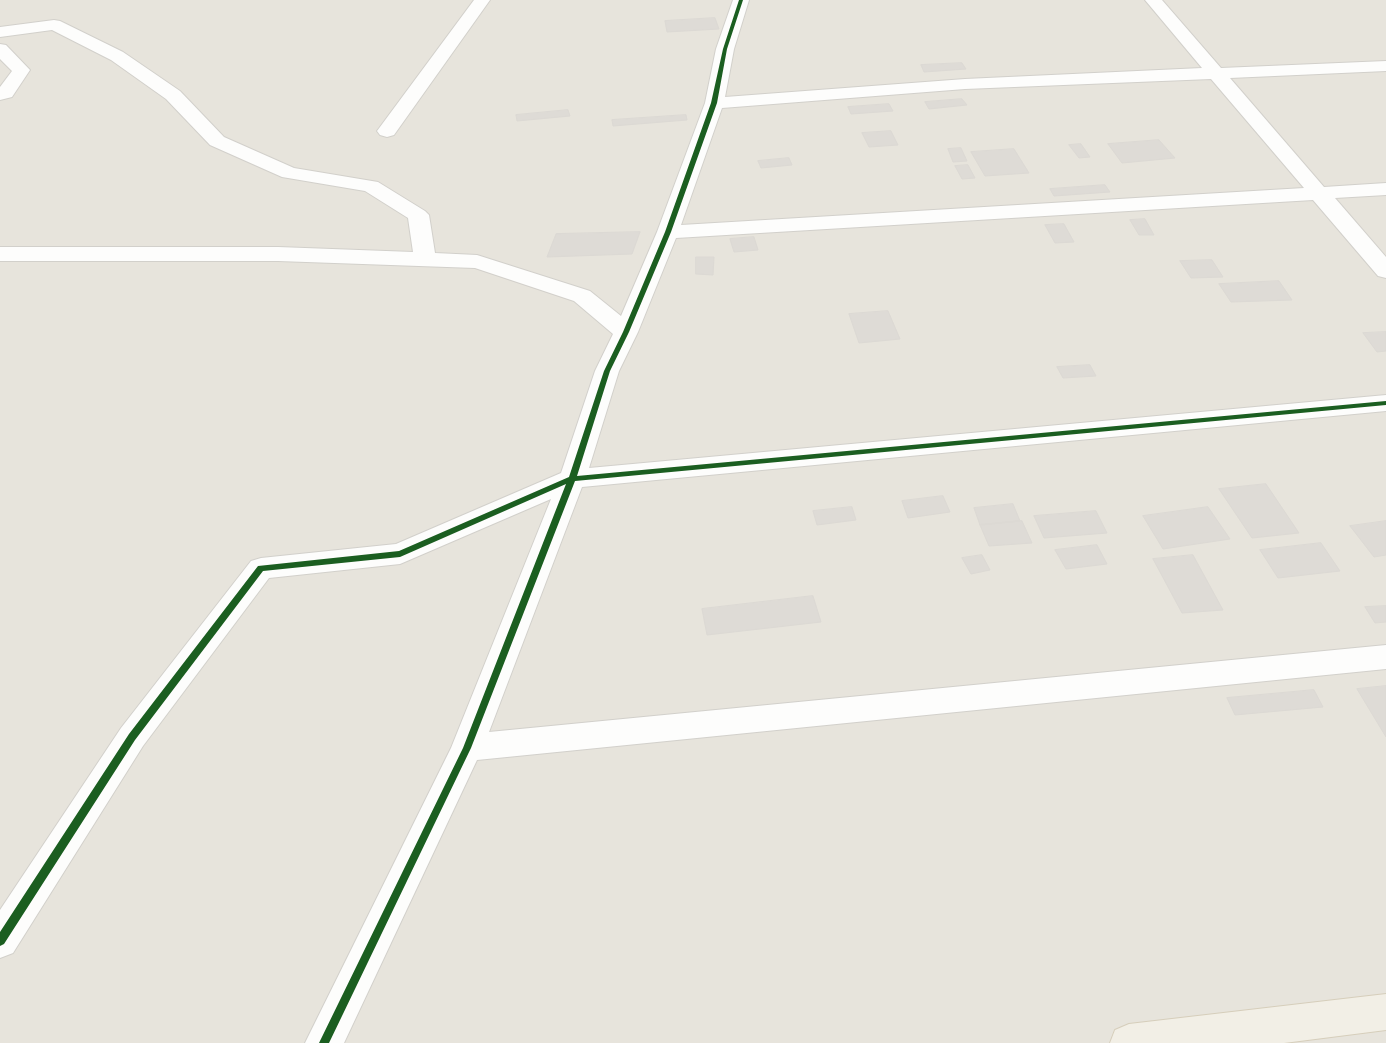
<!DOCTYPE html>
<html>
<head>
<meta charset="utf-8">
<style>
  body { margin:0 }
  canvas { display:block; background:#f4f2ee }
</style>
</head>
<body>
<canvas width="1386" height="1043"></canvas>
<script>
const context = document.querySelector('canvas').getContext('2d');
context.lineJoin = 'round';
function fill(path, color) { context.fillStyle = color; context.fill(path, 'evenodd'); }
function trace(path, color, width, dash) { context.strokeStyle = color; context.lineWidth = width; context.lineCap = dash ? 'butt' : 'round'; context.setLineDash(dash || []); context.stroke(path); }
const residential = new Path2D(`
  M 0,0 L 1386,0 L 1386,1043 L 0,1043 Z`);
const building = new Path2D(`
  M 715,18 L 719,29 L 667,32 L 665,21 Z
  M 962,63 L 966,69 L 924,72 L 921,65 Z
  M 962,99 L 967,105 L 929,109 L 925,102 Z
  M 889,104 L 893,111 L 851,114 L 848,107 Z
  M 568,110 L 570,116 L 517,121 L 516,115 Z
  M 686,115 L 687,120 L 613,126 L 612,120 Z
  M 891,131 L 898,145 L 869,147 L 862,133 Z
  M 1159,140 L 1175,158 L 1122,163 L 1108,144 Z
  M 1081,144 L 1090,157 L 1079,158 L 1069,145 Z
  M 961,148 L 967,161 L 953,162 L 948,149 Z
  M 1014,149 L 1029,173 L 985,176 L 971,152 Z
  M 789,158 L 792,165 L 761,168 L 758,161 Z
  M 968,165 L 975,178 L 962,179 L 955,166 Z
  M 1105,185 L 1110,192 L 1054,196 L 1050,189 Z
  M 1145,219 L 1154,235 L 1139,235 L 1130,220 Z
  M 1064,224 L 1074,242 L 1055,243 L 1045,225 Z
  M 640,232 L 632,254 L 547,257 L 556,234 Z
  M 754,237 L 758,250 L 734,252 L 730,239 Z
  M 696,257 L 714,257 L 713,275 L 696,274 Z
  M 1212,260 L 1223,277 L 1191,278 L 1180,261 Z
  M 1279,281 L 1292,300 L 1231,302 L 1219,284 Z
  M 888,311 L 900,339 L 859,343 L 849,314 Z
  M 1386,332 L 1386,351 L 1377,352 L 1363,333 Z
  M 1090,365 L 1096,376 L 1063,378 L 1057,367 Z
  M 1266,484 L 1299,533 L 1252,538 L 1219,489 Z
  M 943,496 L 950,512 L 908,518 L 902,501 Z
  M 1013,504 L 1020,521 L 980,525 L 974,508 Z
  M 852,507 L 856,520 L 817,525 L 813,511 Z
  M 1208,507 L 1230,539 L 1163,549 L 1143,516 Z
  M 1096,511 L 1107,533 L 1044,538 L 1034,516 Z
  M 1022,521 L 1032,543 L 989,546 L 980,525 Z
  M 1386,521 L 1386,555 L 1374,557 L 1350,526 Z
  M 1321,543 L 1340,571 L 1278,578 L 1260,550 Z
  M 1097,545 L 1107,564 L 1066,569 L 1055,550 Z
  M 982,555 L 990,570 L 971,574 L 962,558 Z
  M 1193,555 L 1223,610 L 1182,613 L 1153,559 Z
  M 813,596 L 821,622 L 707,635 L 702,609 Z
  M 1386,606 L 1386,622 L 1375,623 L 1365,607 Z
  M 1386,686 L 1386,737 L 1357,689 Z
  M 1314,690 L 1323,707 L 1235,715 L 1227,698 Z`);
const minor = new Path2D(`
  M 474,0 L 490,0 L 394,135 L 387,137 L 380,135 L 377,131 L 380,127 Z
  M 733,0 L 749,0 L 734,49 L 725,97 L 965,79 L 1202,68 L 1145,0 L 1162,0 L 1221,68 L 1386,61 L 1386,71 L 1230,78 L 1324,187 L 1386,183 L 1386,195 L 1335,198 L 1386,257 L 1386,278 L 1378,276 L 1313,200 L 676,238 L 638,332 L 619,371 L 589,468 L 1386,395 L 1386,411 L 582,487 L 489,732 L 1386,645 L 1386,669 L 477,760 L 344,1043 L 305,1043 L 451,748 L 551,499 L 400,564 L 269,578 L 143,746 L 13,953 L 0,958 L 0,910 L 121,728 L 251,561 L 261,558 L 396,544 L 561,473 L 595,371 L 613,334 L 574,301 L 475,268 L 278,261 L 0,261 L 0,247 L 278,247 L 413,252 L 408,218 L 365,191 L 282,177 L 210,145 L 166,99 L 111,60 L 52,30 L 0,37 L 0,27 L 54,20 L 60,21 L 123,52 L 180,91 L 224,137 L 294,168 L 378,182 L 425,211 L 429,215 L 435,253 L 477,255 L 590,291 L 621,316 L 657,232 L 705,103 L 716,49 ZM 1211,79 L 1304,188 L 681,225 L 722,108 L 965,89 Z
  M 0,44 L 6,45 L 30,70 L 12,97 L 0,100 L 0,87 L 12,71 L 0,59 Z`);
const primary = new Path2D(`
  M 1386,994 L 1386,1030 L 1284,1043 L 1110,1043 L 1115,1030 L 1129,1024 Z`);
const cycleway = new Path2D(`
  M 739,0 L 743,0 L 727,49 L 717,103 L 671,232 L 629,332 L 610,371 L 577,476 L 1386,401 L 1386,405 L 575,481 L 471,748 L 329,1043 L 319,1043 L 463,748 L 566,484 L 400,557 L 263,571 L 135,740 L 4,944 L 0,946 L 0,932 L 129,734 L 258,566 L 399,551 L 569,477 L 604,371 L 623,332 L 665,232 L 711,103 L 723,49 Z`);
fill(residential, '#e7e4dc');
fill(building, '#dedbd6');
trace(building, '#dcd9d4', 1);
trace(minor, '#d2d0cb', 2);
trace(primary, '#d6cebb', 2);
fill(minor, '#fdfdfc');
fill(primary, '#f2efe6');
fill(cycleway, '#1b5e20');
</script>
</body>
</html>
